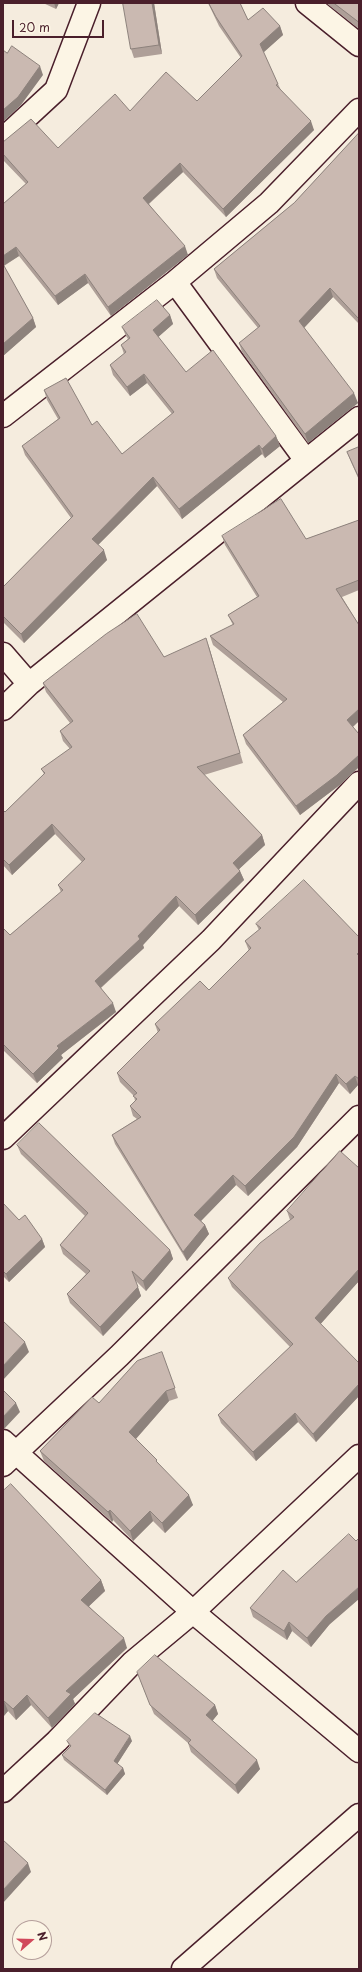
<!DOCTYPE html>
<html>
<head>
<meta charset="utf-8">
<style>
  body { margin:0 }
  #map { position:relative; width:362px; height:1972px; overflow:hidden; background:#f5ecde; font-family:"Playpen Sans",sans-serif }
  canvas { display:block }
  .frame { position:absolute; inset:0; border:4px solid #4a1f2b; pointer-events:none }
  .north { position:absolute; left:12px; top:1920px; width:40px; height:40px; box-sizing:border-box; background:#fcf5e5; border:1px solid #b59f9b; border-radius:50%; rotate:70deg; font-size:11px; font-weight:700; line-height:16px; text-align:center; color:#4a1f2b }
  .north::after { content:''; display:block; margin:auto; width:14px; height:18px; background:#d1495b; clip-path:polygon(50% 0,100% 100%,50% 72%,0 100%) }
  .scale { position:absolute; left:12px; top:20px; width:92px; height:18px; box-sizing:border-box; border:2px solid #4a1f2b; border-top:0; padding-left:5px; font-size:12px; line-height:14px; white-space:nowrap; color:#4a1f2b; -webkit-text-stroke:3px #fcf5e5; paint-order:stroke }
</style>
</head>
<body>
<div id="map">
<canvas width="362" height="1972"></canvas>
<div class="frame"></div>
<div class="north">N</div>
<div class="scale">20 m</div>
</div>
<script>
const context = document.querySelector('canvas').getContext('2d');
context.lineJoin = 'round';
function trace(path, color, width, dash) { context.strokeStyle = color; context.lineWidth = width; context.lineCap = dash ? 'butt' : 'round'; context.setLineDash(dash || []); context.stroke(path); }
function fill(path, color) { context.fillStyle = color; context.fill(path, 'evenodd'); }
const street = new Path2D(`
  M 307,3 L 359,45
  M 3,139 L 56,90 L 89,3
  M 175,282 L 305,459
  M 3,416 L 175,282 L 269,203 L 359,110
  M 3,654 L 29,684
  M 3,709 L 29,684 L 359,418
  M 3,1138 L 211,940 L 359,783
  M 3,1441 L 193,1612 L 359,1751
  M 3,1465 L 119,1356 L 359,1117
  M 3,1791 L 57,1741 L 133,1662 L 193,1612 L 359,1456
  M 183,1969 L 359,1815`);
const wall = new Path2D(`
  M 43,3 L 59,3 L 56,9 Z
  M 123,3 L 154,3 L 162,54 L 134,58 L 131,49 Z
  M 208,3 L 240,3 L 248,20 L 280,26 L 283,35 L 263,52 L 278,84 L 281,90 L 314,130 L 226,217 L 183,172 L 149,204 L 188,255 L 111,316 L 88,283 L 58,305 L 19,256 L 4,266 L 33,318 L 36,327 L 3,356 L 3,204 L 26,184 L 3,160 L 3,142 L 58,148 L 130,111 L 197,101 L 241,58 L 219,26 Z
  M 326,3 L 359,3 L 359,29 Z
  M 359,133 L 359,324 L 333,297 L 304,328 L 358,403 L 308,443 L 242,352 L 239,343 L 258,328 L 217,278 L 214,269 L 294,203 Z
  M 170,315 L 173,324 L 158,337 L 186,372 L 276,436 L 280,446 L 265,458 L 262,454 L 182,519 L 157,486 L 98,545 L 107,560 L 24,643 L 3,622 L 3,587 L 71,518 L 25,455 L 22,446 L 58,419 L 47,400 L 44,390 L 92,425 L 122,454 L 172,414 L 147,383 L 130,396 L 113,375 L 110,365 L 124,354 L 121,345 L 128,339 L 126,336 L 122,327 Z
  M 359,447 L 359,480 L 351,462 L 347,452 Z
  M 359,520 L 359,590 L 342,597 L 359,625 L 359,721 L 353,727 L 359,734 L 359,767 L 341,784 L 300,815 L 246,744 L 243,735 L 283,702 L 213,645 L 210,636 L 233,625 L 228,615 L 257,597 L 225,545 L 222,536 L 306,539 Z
  M 209,647 L 243,763 L 204,775 L 262,835 L 265,845 L 239,869 L 244,880 L 198,925 L 179,906 L 143,945 L 144,948 L 101,988 L 116,1012 L 61,1055 L 63,1058 L 37,1083 L 3,1050 L 3,928 L 10,935 L 61,892 L 58,885 L 82,862 L 55,834 L 12,875 L 3,865 L 3,810 L 5,812 L 44,774 L 41,769 L 70,749 L 63,741 L 60,731 L 70,723 L 46,692 L 43,683 Z
  M 256,924 L 359,937 L 359,1086 L 358,1085 L 350,1094 L 339,1083 L 297,1147 L 248,1196 L 236,1185 L 201,1221 L 205,1225 L 209,1234 L 187,1261 L 115,1144 L 112,1135 L 137,1119 L 133,1116 L 130,1106 L 135,1101 L 134,1096 L 120,1082 L 117,1073 L 158,1033 L 155,1024 L 209,990 L 249,951 L 245,941 L 259,930 Z
  M 17,1145 L 170,1250 L 173,1259 L 146,1291 L 135,1280 L 141,1296 L 103,1336 L 70,1303 L 67,1294 L 86,1274 L 63,1254 L 60,1245 L 85,1216 L 21,1154 Z
  M 359,1168 L 359,1281 L 320,1324 L 359,1363 L 359,1396 L 316,1442 L 298,1422 L 256,1461 L 221,1423 L 218,1415 L 290,1347 L 232,1287 L 228,1278 L 290,1220 L 287,1211 Z
  M 3,1203 L 19,1220 L 42,1239 L 45,1247 L 9,1282 L 3,1276 Z
  M 162,1352 L 178,1398 L 169,1401 L 136,1439 L 159,1464 L 193,1505 L 165,1533 L 153,1521 L 133,1541 L 113,1520 L 112,1522 L 44,1461 L 40,1451 Z
  M 3,1491 L 101,1580 L 105,1591 L 89,1606 L 127,1648 L 73,1699 L 75,1704 L 52,1728 L 31,1705 L 16,1720 L 8,1711 L 3,1717 Z
  M 356,1541 L 329,1625 L 311,1647 L 292,1631 L 287,1640 L 253,1617 L 250,1608 L 296,1582 Z
  M 140,1680 L 215,1705 L 218,1714 L 212,1720 L 260,1769 L 238,1794 L 191,1752 L 188,1743 L 154,1714 Z
  M 67,1741 L 132,1741 L 117,1764 L 123,1768 L 125,1774 L 107,1795 L 64,1760 L 62,1755 L 70,1747 Z`);
const shadedWall = new Path2D(`
  M 54,3 L 59,3 L 56,9 Z
  M 152,3 L 154,3 L 162,54 L 159,45 Z
  M 280,26 L 283,35 L 263,53 L 260,44 Z
  M 40,66 L 43,75 L 21,105 L 3,122 L 3,110 Z
  M 311,121 L 314,130 L 226,217 L 223,209 Z
  M 180,163 L 183,172 L 146,206 L 143,198 Z
  M 185,246 L 188,255 L 111,316 L 108,307 Z
  M 16,247 L 19,256 L 3,266 L 3,256 Z
  M 85,274 L 88,283 L 58,305 L 55,296 Z
  M 330,288 L 333,297 L 302,330 L 299,321 Z
  M 170,315 L 173,324 L 156,339 L 153,330 Z
  M 33,318 L 36,327 L 3,356 L 3,344 Z
  M 144,374 L 147,383 L 130,396 L 127,387 Z
  M 354,393 L 358,403 L 308,443 L 305,434 Z
  M 276,436 L 280,446 L 265,458 L 262,449 Z
  M 259,445 L 262,454 L 182,519 L 179,509 Z
  M 153,477 L 157,486 L 95,548 L 92,539 Z
  M 104,550 L 107,560 L 24,643 L 21,634 Z
  M 206,638 L 209,647 L 243,763 L 240,753 Z
  M 359,709 L 359,721 L 350,729 L 347,720 Z
  M 359,755 L 359,767 L 341,784 L 300,815 L 296,806 Z
  M 52,824 L 55,834 L 12,875 L 9,865 Z
  M 262,835 L 265,845 L 236,872 L 233,863 Z
  M 240,871 L 244,880 L 198,925 L 195,915 Z
  M 176,896 L 179,906 L 143,945 L 144,948 L 98,990 L 95,981 L 138,936 Z
  M 113,1003 L 116,1012 L 61,1055 L 63,1058 L 37,1083 L 33,1074 L 57,1046 Z
  M 336,1074 L 339,1083 L 297,1147 L 248,1196 L 245,1186 Z
  M 355,1076 L 358,1085 L 350,1094 L 346,1084 Z
  M 233,1175 L 236,1185 L 197,1225 L 194,1215 Z
  M 205,1225 L 209,1234 L 187,1261 L 183,1252 Z
  M 42,1239 L 45,1247 L 9,1282 L 6,1274 Z
  M 170,1250 L 173,1259 L 146,1291 L 143,1281 Z
  M 359,1269 L 359,1281 L 318,1327 L 315,1318 Z
  M 138,1287 L 141,1296 L 103,1336 L 100,1327 Z
  M 25,1342 L 29,1352 L 3,1380 L 3,1366 Z
  M 359,1384 L 359,1396 L 316,1442 L 313,1434 Z
  M 166,1391 L 169,1401 L 133,1442 L 129,1432 Z
  M 16,1403 L 20,1412 L 4,1429 L 3,1426 L 3,1417 Z
  M 295,1413 L 298,1422 L 256,1461 L 253,1452 Z
  M 189,1495 L 193,1505 L 165,1533 L 162,1523 Z
  M 110,1510 L 113,1520 L 112,1522 L 108,1512 Z
  M 150,1511 L 153,1521 L 133,1541 L 130,1531 Z
  M 101,1580 L 105,1591 L 85,1610 L 81,1600 Z
  M 359,1587 L 359,1599 L 329,1625 L 311,1647 L 307,1638 L 326,1616 Z
  M 289,1622 L 292,1631 L 287,1640 L 284,1631 Z
  M 124,1638 L 127,1648 L 73,1699 L 75,1704 L 52,1728 L 48,1718 L 66,1691 Z
  M 27,1695 L 31,1705 L 16,1720 L 13,1709 Z
  M 4,1701 L 8,1711 L 3,1717 L 3,1702 Z
  M 215,1705 L 218,1714 L 210,1724 L 206,1715 Z
  M 130,1736 L 132,1741 L 116,1766 L 114,1761 Z
  M 257,1760 L 260,1769 L 238,1794 L 235,1785 Z
  M 123,1768 L 125,1774 L 107,1795 L 105,1790 Z
  M 28,1863 L 31,1872 L 3,1903 L 3,1890 Z`);
const building = new Path2D(`
  M 123,3 L 152,3 L 159,45 L 131,49 Z
  M 209,3 L 240,3 L 248,20 L 263,8 L 280,26 L 260,44 L 278,84 L 276,85 L 311,121 L 223,209 L 180,163 L 143,198 L 185,246 L 108,307 L 85,274 L 55,296 L 16,247 L 3,256 L 3,204 L 28,182 L 3,154 L 3,142 L 31,119 L 58,148 L 115,94 L 130,111 L 166,72 L 197,101 L 242,56 L 216,17 Z
  M 334,3 L 359,3 L 359,22 Z
  M 12,46 L 40,66 L 18,97 L 3,110 L 3,50 L 7,53 Z
  M 359,133 L 359,317 L 358,318 L 330,288 L 299,321 L 354,393 L 305,434 L 239,343 L 260,326 L 214,269 L 294,203 Z
  M 3,264 L 33,318 L 3,344 Z
  M 157,300 L 170,315 L 153,330 L 186,372 L 213,350 L 276,436 L 262,449 L 259,445 L 179,509 L 153,477 L 92,539 L 104,550 L 21,634 L 3,616 L 3,587 L 73,516 L 22,446 L 60,418 L 44,390 L 66,378 L 92,425 L 97,421 L 122,454 L 174,412 L 144,374 L 127,387 L 110,365 L 126,352 L 121,345 L 130,338 L 122,327 Z
  M 359,447 L 359,478 L 347,452 Z
  M 281,499 L 306,539 L 359,520 L 359,580 L 336,589 L 359,625 L 359,709 L 347,720 L 359,734 L 359,755 L 337,775 L 296,806 L 243,735 L 287,699 L 210,636 L 234,624 L 228,615 L 259,596 L 222,536 Z
  M 137,614 L 164,657 L 206,638 L 240,753 L 197,767 L 262,835 L 233,863 L 240,871 L 195,915 L 176,896 L 138,936 L 140,939 L 95,981 L 113,1003 L 57,1046 L 59,1048 L 33,1074 L 3,1044 L 3,928 L 10,935 L 63,890 L 58,885 L 85,859 L 52,824 L 9,865 L 3,859 L 3,810 L 5,812 L 45,773 L 41,769 L 72,747 L 60,731 L 73,721 L 43,683 L 106,634 Z
  M 304,880 L 359,937 L 359,952 L 357,954 L 359,956 L 359,1079 L 355,1076 L 346,1084 L 336,1074 L 294,1137 L 245,1186 L 233,1175 L 194,1215 L 205,1225 L 183,1252 L 112,1135 L 141,1117 L 130,1106 L 137,1099 L 133,1096 L 137,1093 L 117,1073 L 160,1030 L 155,1024 L 200,981 L 209,990 L 251,948 L 245,941 L 261,928 L 256,924 Z
  M 39,1123 L 170,1250 L 143,1281 L 132,1271 L 138,1287 L 100,1327 L 67,1294 L 90,1271 L 60,1245 L 88,1213 L 17,1145 Z
  M 340,1151 L 359,1168 L 359,1269 L 315,1318 L 359,1363 L 359,1384 L 313,1434 L 295,1413 L 253,1452 L 218,1415 L 293,1344 L 228,1278 L 260,1243 L 294,1217 L 287,1211 Z
  M 3,1203 L 19,1220 L 25,1215 L 42,1239 L 6,1274 L 3,1271 Z
  M 3,1321 L 25,1342 L 3,1366 Z
  M 162,1352 L 175,1388 L 166,1391 L 129,1432 L 157,1460 L 156,1461 L 189,1495 L 162,1523 L 150,1511 L 130,1531 L 110,1510 L 108,1512 L 40,1451 L 92,1397 L 99,1403 L 137,1361 Z
  M 3,1390 L 16,1403 L 3,1417 Z
  M 11,1484 L 101,1580 L 81,1600 L 124,1638 L 66,1691 L 71,1694 L 48,1718 L 27,1695 L 13,1709 L 4,1701 L 3,1702 L 3,1491 Z
  M 349,1534 L 356,1541 L 359,1538 L 359,1587 L 326,1616 L 307,1638 L 289,1622 L 284,1631 L 250,1608 L 283,1570 L 296,1582 Z
  M 155,1655 L 215,1705 L 206,1715 L 257,1760 L 235,1785 L 188,1743 L 191,1740 L 150,1705 L 137,1672 Z
  M 95,1713 L 130,1736 L 114,1761 L 123,1768 L 105,1790 L 62,1755 L 71,1746 L 67,1741 Z
  M 3,1840 L 28,1863 L 3,1890 Z`);
trace(street, '#4a1f2b', 25);
trace(street, '#fcf5e5', 22);
fill(wall, '#ae9f98');
fill(shadedWall, '#8d827c');
fill(building, '#cab9b1');
trace(building, '#8d827c', 1);
</script>
</body>
</html>
